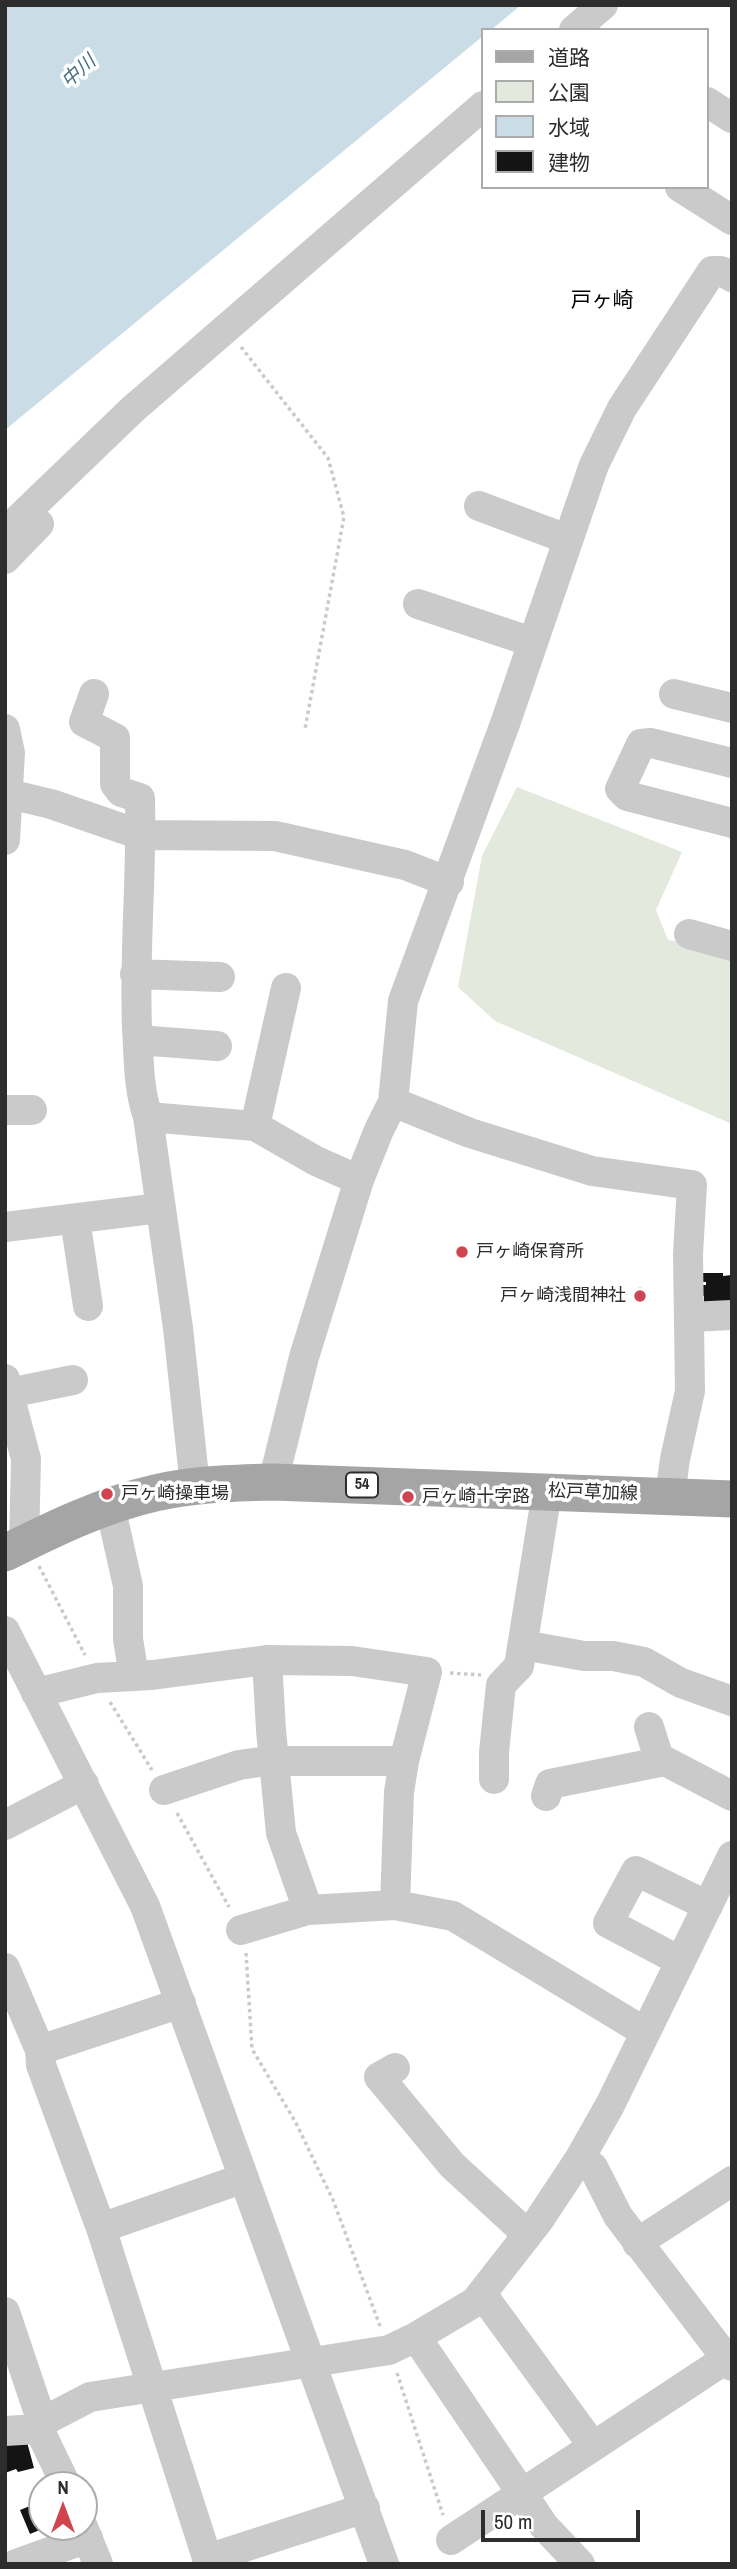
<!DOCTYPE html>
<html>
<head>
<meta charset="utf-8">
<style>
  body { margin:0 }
  #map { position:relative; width:737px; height:2569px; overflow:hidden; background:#fff; font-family:"Archivo Narrow","Noto Sans JP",sans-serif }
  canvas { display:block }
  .frame { position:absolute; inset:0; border:7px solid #2d2d2d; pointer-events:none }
  .legend { position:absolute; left:481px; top:28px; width:228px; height:161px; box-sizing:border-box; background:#fff; border:2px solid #ababab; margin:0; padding:9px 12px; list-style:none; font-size:21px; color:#2d2d2d }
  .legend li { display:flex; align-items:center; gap:14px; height:35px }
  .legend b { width:35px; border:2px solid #ababab }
  .north { position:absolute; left:28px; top:2471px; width:70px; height:70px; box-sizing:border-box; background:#fff; border:2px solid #ababab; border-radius:50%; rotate:0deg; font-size:19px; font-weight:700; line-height:28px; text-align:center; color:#2d2d2d }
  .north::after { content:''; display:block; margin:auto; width:24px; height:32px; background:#cf444f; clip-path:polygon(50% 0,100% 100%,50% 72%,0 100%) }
  .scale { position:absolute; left:481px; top:2510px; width:159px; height:32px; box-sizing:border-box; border:4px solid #2d2d2d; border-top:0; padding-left:9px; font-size:21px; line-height:24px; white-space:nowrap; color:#2d2d2d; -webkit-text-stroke:5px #fff; paint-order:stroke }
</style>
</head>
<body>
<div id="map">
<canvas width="737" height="2569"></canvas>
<div class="frame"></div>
<ul class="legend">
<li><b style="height:9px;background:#a5a5a5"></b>道路</li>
<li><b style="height:19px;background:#e3e9dc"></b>公園</li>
<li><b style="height:19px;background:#cadce6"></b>水域</li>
<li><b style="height:19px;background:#141414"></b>建物</li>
</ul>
<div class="north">N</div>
<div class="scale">50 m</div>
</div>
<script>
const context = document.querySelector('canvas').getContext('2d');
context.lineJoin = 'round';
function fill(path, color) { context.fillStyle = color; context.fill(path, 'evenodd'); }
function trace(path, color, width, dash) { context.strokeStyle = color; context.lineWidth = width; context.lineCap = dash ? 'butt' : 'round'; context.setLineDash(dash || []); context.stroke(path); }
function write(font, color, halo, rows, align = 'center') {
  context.font = font + ' "Archivo Narrow","Noto Sans JP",sans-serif'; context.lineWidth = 7; context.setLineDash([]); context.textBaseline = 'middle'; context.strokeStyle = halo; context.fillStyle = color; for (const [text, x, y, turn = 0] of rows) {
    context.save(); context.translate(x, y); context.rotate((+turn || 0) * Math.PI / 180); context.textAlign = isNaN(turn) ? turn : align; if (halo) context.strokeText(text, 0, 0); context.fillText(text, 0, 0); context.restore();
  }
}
const green = new Path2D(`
  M 517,787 L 682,852 L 656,910 L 668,940 L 732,949 L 732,1124 L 495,1021 L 458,987 L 482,856 Z`);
const water = new Path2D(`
  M 5,5 L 521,5 L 491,30 L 483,30 L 483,36 L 5,430 Z`);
const building = new Path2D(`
  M 697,1273 L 723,1273 L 723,1276 L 732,1275 L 732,1307 L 704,1302 L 704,1296 L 699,1296 L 699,1285 L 706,1285 L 706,1282 L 697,1282 Z
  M 5,2442 L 27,2442 L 34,2468 L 18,2472 L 16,2469 L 5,2473 Z
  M 42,2501 L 42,2529 L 30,2534 L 20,2510 Z`);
const path = new Path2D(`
  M 241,347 L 328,458 L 344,517 L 305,729
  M 640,1291 L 641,1284
  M 39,1566 L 85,1655
  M 450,1673 L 481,1675
  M 110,1702 L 152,1770
  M 177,1813 L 229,1907
  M 246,1953 L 252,2049 L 296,2123 L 333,2200 L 380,2326
  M 397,2373 L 443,2515`);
const minor = new Path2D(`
  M 574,30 L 603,5
  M 707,102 L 732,118
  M 680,187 L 732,220
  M 479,506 L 567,539
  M 5,532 L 133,409 L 483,106
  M 5,559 L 39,524
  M 418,604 L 532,642
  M 94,694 L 84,722 L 115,738 L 115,784 L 121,792 L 140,798 C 142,875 134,951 137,1028 C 139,1058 138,1088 148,1117 L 178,1328 L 195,1486
  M 674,694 L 732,708
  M 5,729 L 10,753 L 5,840
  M 732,763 L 651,743 L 641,744 L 620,789 L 627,796 L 732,823
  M 9,794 L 51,804 L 141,835 L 275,836 L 405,865 L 449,882
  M 689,934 L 732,946
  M 135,974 L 220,977
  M 138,1040 L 217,1046
  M 393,1102 L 470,1133 L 592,1171 L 692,1185 L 688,1254 L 690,1391 L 675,1459 L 670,1496
  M 5,1110 L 32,1110
  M 148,1117 L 255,1126 L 316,1161 L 359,1180
  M 255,1126 L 286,988
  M 75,1219 L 88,1306
  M 5,1227 L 160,1208
  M 689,1317 L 732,1315
  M 5,1379 L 26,1459 L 24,1544
  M 9,1393 L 73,1380
  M 273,1482 L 304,1357 L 359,1180 L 379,1130 L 393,1102 L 403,1001 L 506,721 L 594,465 L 622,408 L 712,271 L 721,271 L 732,277
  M 110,1506 L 128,1586 L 128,1639 L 134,1676
  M 5,1631 L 145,1906 L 384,2564
  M 523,1645 L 584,1656 L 613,1656 L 644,1662 L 681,1683 L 732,1701
  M 36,1693 L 97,1678 L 152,1675 L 267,1660 L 352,1661 L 427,1672 L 404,1761 L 267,1761 L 239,1765 L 164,1790
  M 649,1727 L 660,1762
  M 494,1779 L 494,1752 L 501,1685 L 519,1666 L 547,1492
  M 546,1796 L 550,1784 L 665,1761 L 732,1796
  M 5,1825 L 84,1784
  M 395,1905 L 399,1792 L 404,1761
  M 308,1910 L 395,1905 L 453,1916 L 645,2032
  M 241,1930 L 308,1910 L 281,1833 L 271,1730 L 267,1660
  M 680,1961 L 608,1923 L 636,1871 L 708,1906
  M 5,1968 L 40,2050 L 41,2065 L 101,2228 L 209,2564
  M 40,2050 L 181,2003
  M 395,2068 L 379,2077 L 452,2165 L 527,2234
  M 580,2158 L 593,2167 L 618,2216 L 732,2366
  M 101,2228 L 244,2178
  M 637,2243 L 732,2181
  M 482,2294 L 593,2446
  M 5,2312 L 42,2422
  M 416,2337 L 544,2526 L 580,2564
  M 39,2429 L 66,2485
  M 5,2431 L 39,2429 L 42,2422 L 90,2397 L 389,2350 L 416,2337 L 475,2302 L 539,2220 L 580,2158 L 610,2105 L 732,1856
  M 83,2527 L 98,2564
  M 451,2540 L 732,2355
  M 207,2559 L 365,2508
  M 16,2564 L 88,2538`);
const major = new Path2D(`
  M 5,1553 C 53,1529 102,1505 155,1493 C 194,1484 234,1483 273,1482 L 732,1499`);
const markers = [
  [462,1252,7,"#cf444f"],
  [640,1296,7,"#cf444f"],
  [107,1494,7,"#cf444f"],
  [408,1497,7,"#cf444f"]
];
const shields = [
  [362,1485,32]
];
const shieldNames = [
  ["54",362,1485]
];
const poiNames = [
  ["戸ヶ崎保育所",476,1252],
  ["戸ヶ崎浅間神社",626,1296,"right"],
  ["戸ヶ崎操車場",121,1494],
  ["戸ヶ崎十字路",422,1497]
];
const streetNames = [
  ["松戸草加線",593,1493,2]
];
const waterNames = [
  ["中川",79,72,-42]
];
const quarterNames = [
  ["戸ヶ崎",602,301]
];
fill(green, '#e3e9dc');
fill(water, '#cadce6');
fill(building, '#141414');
trace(path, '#cacaca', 3.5, [3.5, 3.5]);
trace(minor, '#cacaca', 30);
trace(major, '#a5a5a5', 37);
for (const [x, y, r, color] of markers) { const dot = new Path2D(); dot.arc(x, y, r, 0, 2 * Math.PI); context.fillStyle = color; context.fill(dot); trace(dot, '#fff', 2.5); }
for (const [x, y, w] of shields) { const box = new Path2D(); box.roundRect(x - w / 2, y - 12.5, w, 25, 5); context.fillStyle = '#fff'; context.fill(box); trace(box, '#2d2d2d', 2); }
write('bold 16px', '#2d2d2d', null, shieldNames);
write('18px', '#2d2d2d', '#fff', poiNames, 'left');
write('18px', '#2d2d2d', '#fff', streetNames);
write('italic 19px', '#456c84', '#fff', waterNames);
write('21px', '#000', '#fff', quarterNames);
</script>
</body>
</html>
